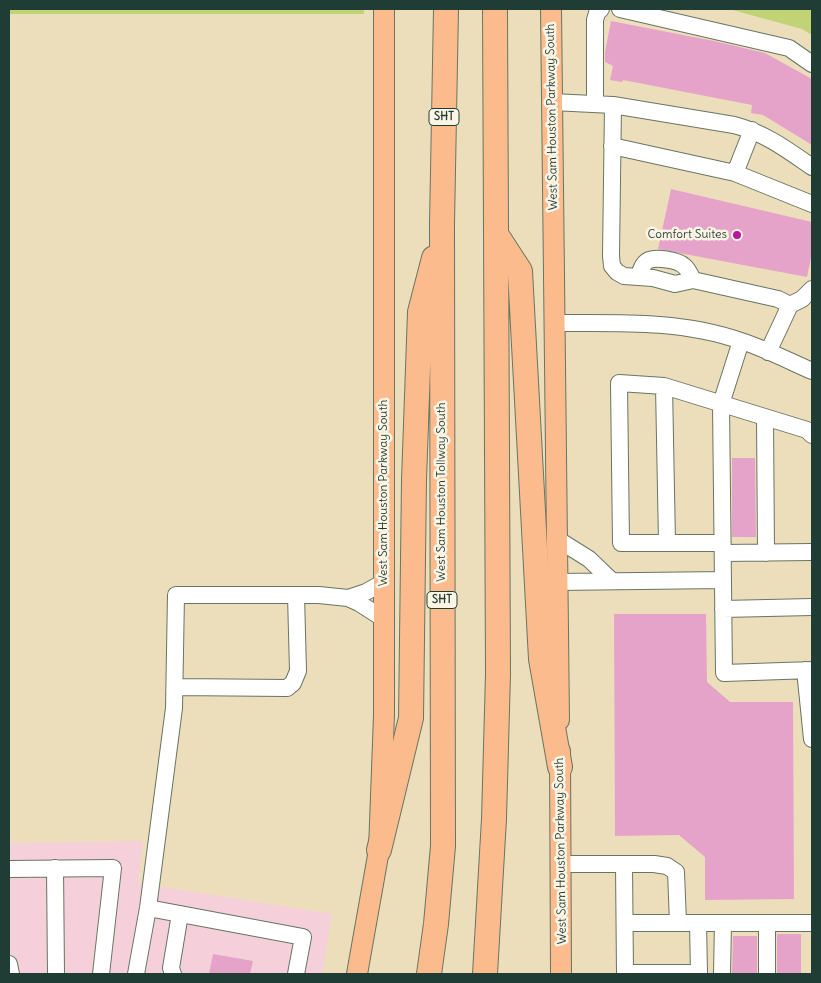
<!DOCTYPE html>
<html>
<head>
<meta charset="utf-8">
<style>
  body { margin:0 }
  #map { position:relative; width:821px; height:983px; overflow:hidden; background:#eddebb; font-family:Delius,sans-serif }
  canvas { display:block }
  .frame { position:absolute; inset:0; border:10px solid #1f3d34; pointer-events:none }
</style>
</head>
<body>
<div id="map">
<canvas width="821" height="983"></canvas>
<div class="frame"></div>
</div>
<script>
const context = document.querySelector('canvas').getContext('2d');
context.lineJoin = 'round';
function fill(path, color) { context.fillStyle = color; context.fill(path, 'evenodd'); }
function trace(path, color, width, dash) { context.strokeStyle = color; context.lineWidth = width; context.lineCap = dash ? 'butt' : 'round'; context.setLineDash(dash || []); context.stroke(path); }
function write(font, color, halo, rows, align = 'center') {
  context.font = font + ' Delius,sans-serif'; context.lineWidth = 5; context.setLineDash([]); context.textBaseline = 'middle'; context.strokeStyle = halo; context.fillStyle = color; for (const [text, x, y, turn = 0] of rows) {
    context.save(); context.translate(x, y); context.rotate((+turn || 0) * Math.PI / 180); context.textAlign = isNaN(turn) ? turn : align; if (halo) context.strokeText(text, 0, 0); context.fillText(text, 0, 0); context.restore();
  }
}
const built = new Path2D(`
  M 143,841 L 138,883 L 332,914 L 322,974 L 9,974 L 9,843 Z`);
const green = new Path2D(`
  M 9,9 L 364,9 L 364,14 L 9,14 Z
  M 729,9 L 812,9 L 812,35 L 802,29 Z`);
const building = new Path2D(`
  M 611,21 L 714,41 L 765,53 L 812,79 L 812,145 L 763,115 L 751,113 L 752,105 L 623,80 L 622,82 L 610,80 L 613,66 L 605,62 L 605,52 Z
  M 671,189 L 812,222 L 812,253 L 807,277 L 658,249 Z
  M 732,458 L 755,458 L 756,537 L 732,537 Z
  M 614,614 L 706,614 L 707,682 L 730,702 L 793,702 L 794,899 L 705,900 L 705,857 L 679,835 L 615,836 Z
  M 777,934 L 801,934 L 801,974 L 777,974 Z
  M 733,936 L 757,936 L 757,974 L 732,974 Z
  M 213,954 L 253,961 L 250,974 L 209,974 Z`);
const minor = new Path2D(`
  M 620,9 L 789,48 L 812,64
  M 552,102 L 613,105 L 734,125 C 765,133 786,149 812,167
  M 595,103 L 595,20 L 597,13 L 601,9
  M 613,105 L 611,256 L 612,266 L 617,272 L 624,276 L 653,278 L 675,284 L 693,280 L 778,299 L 790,305
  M 612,146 L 735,173 L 812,204
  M 735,173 L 752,130
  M 638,277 C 641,271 642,263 649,260 C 657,257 678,260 684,266 C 688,269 691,276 693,280
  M 554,323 C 617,323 682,320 741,341 C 766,349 789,361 812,371
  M 741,341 L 721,404 L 724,673 L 812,670
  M 768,352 L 790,305 L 802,299 L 812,289
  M 664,386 L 667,543
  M 765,417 L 766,553
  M 557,539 L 589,559 L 612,581
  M 722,543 L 621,543 L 619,383 L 664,386 L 807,430 L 812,435
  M 723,553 L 812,552
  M 557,582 L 723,580
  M 348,598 L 366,592 L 384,582
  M 723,609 L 812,607
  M 805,670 L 812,739
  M 175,687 L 287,688 L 293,683 L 298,671 L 296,595
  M 562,864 L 654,864 L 667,866 L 676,872 L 678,923 L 625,923
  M 624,864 L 625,974
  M 55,868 L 56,974
  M 9,869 L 113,868 L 101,974
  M 148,908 L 303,937 L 296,974
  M 678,923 L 812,923
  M 767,923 L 767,974
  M 9,964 L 11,974
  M 625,973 L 699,973 L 698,923
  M 136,974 L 148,908 L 174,708 L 176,595 L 319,595 L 348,598 L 359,603 L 384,619
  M 173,974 L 171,968 L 180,914
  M 722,974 L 723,923`);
const major = new Path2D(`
  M 551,9 L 559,720
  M 560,751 L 561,974
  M 357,974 L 379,850 L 384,715 L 384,9`);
const highway = new Path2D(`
  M 496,234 L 520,271 L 541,659 L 560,767
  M 379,850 L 411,718 L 414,480 L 420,312 L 434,258
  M 429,974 L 436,924 L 443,846 L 442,224 L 446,9
  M 485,974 L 494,819 L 498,674 L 495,9`);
const markers = [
  [737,235,5,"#b5179e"]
];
const shields = [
  [444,117,30],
  [442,600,30]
];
const shieldNames = [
  ["SHT",444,117],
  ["SHT",442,600]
];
const streetNames = [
  ["West Sam Houston Parkway South",552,117,-91],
  ["West Sam Houston Tollway South",442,492,-90],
  ["West Sam Houston Parkway South",384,493,-90],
  ["West Sam Houston Parkway South",561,851,-91]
];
const poiNames = [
  ["Comfort Suites",727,235]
];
fill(built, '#f5cfd9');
fill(green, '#c2d375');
fill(building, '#e6a3c9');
trace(minor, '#677563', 18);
trace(major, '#677563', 22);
trace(highway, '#677563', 26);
trace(minor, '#fff', 16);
trace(major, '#fbbb8d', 20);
trace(highway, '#fbbb8d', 24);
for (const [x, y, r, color] of markers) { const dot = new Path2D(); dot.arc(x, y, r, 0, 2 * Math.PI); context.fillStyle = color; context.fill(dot); trace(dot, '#fcf5e5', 2); }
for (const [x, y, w] of shields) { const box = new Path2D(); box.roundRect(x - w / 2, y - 8.5, w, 17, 4); context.fillStyle = '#fcf5e5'; context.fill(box); trace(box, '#1f3d34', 1); }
write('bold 11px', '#1f3d34', null, shieldNames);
write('12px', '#1f3d34', '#fcf5e5', streetNames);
write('12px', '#1f3d34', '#fcf5e5', poiNames, 'right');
</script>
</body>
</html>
